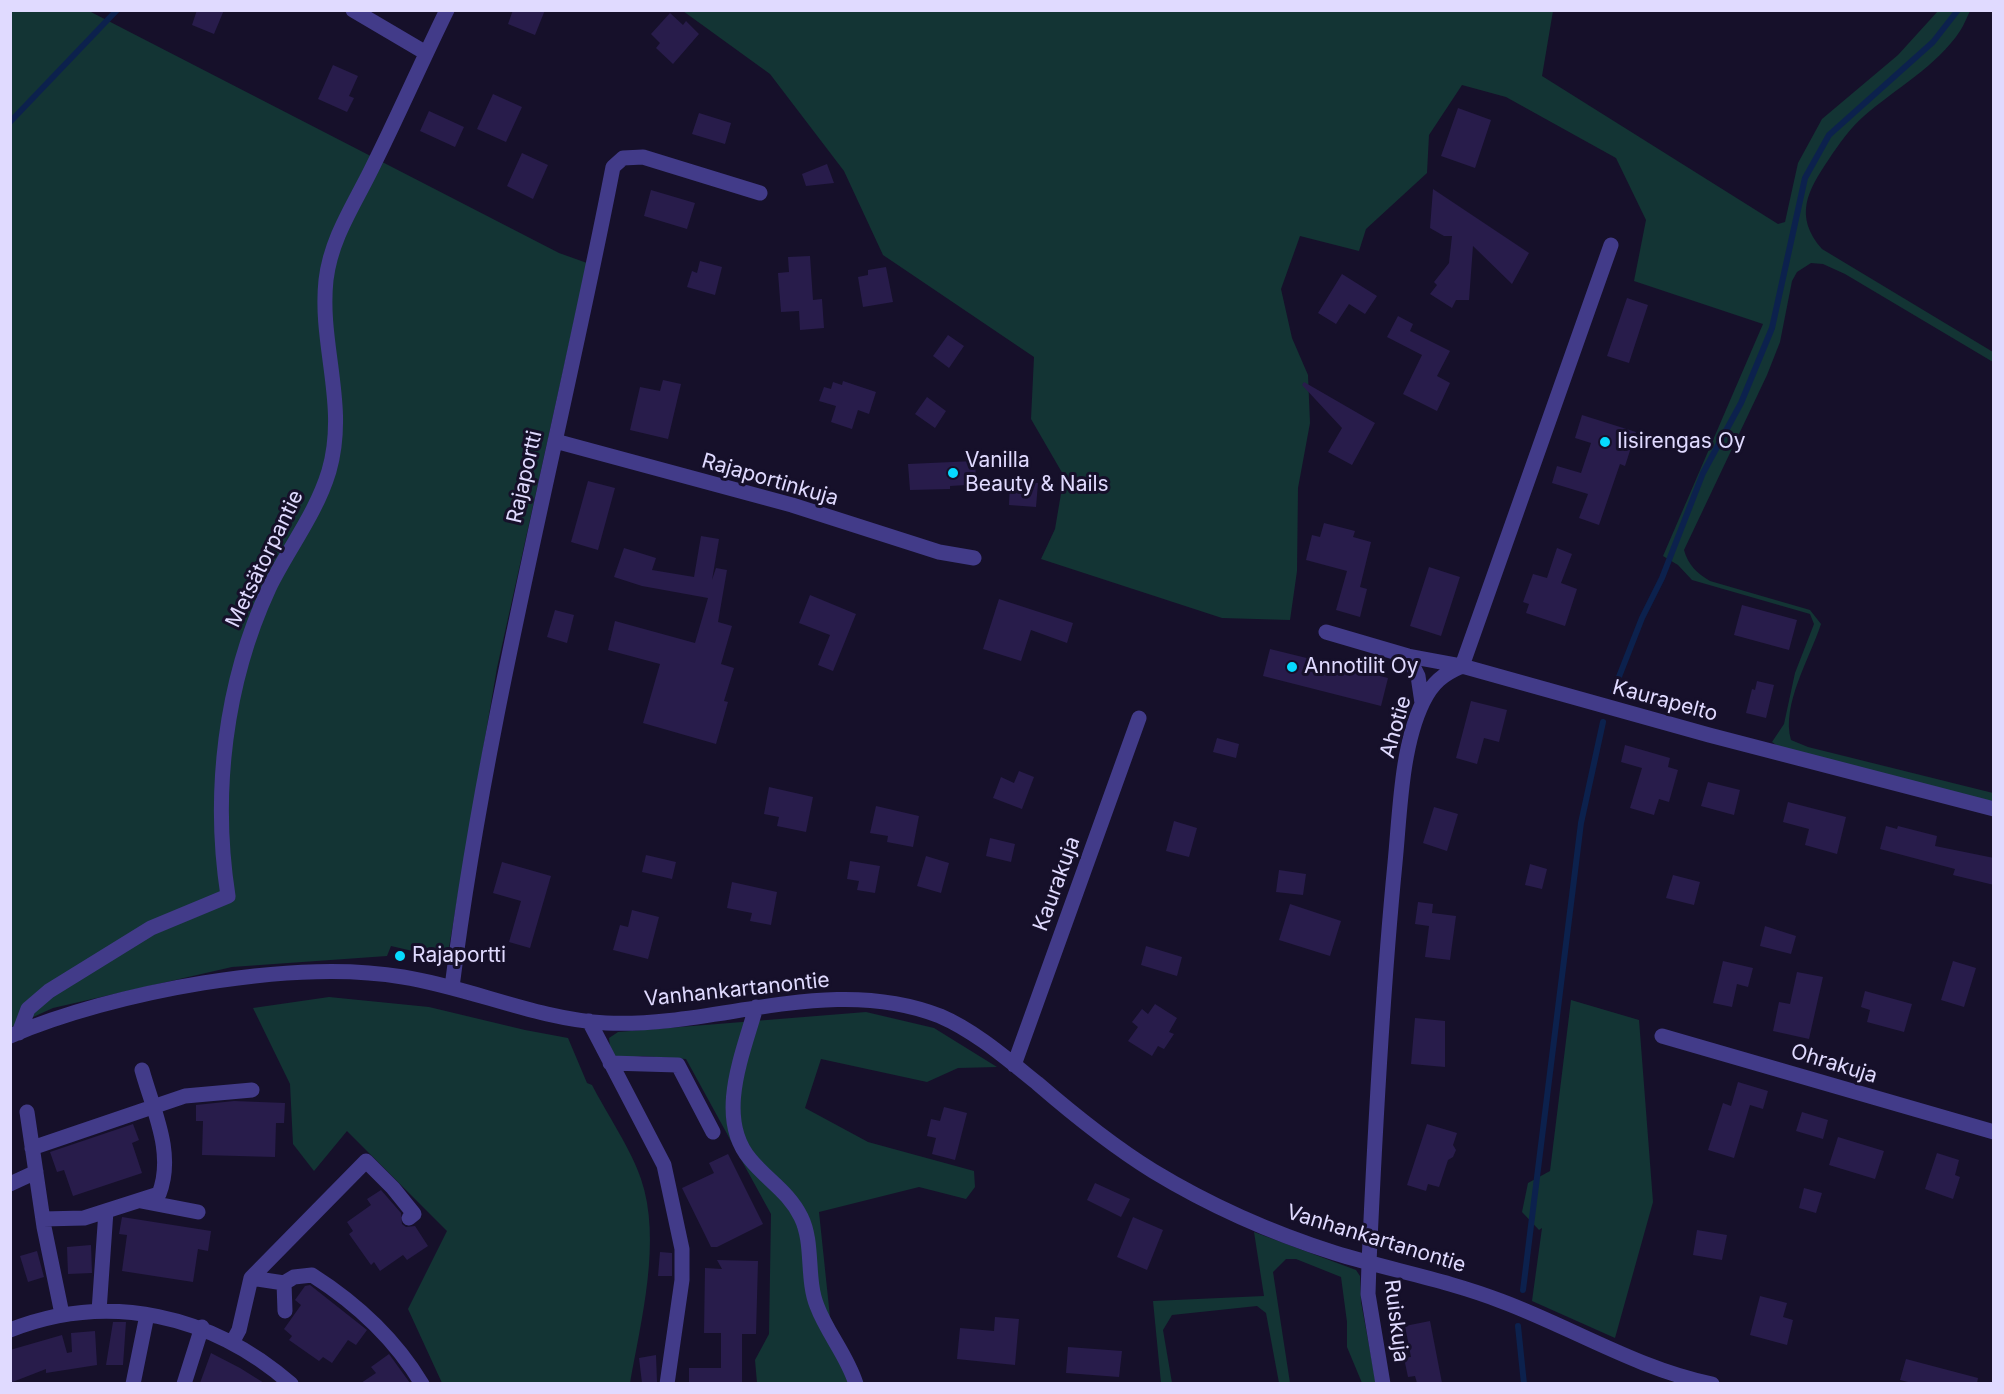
<!DOCTYPE html>
<html>
<head>
<meta charset="utf-8">
<style>
  body { margin:0 }
  #map { position:relative; width:2004px; height:1394px; overflow:hidden; background:#16102a; font-family:Inter,sans-serif }
  canvas { display:block }
  .frame { position:absolute; inset:0; border:12px solid #e0daff; pointer-events:none }
</style>
</head>
<body>
<div id="map">
<canvas width="2004" height="1394"></canvas>
<div class="frame"></div>
</div>
<script>
const context = document.querySelector('canvas').getContext('2d');
context.lineJoin = 'round';
function fill(path, color) { context.fillStyle = color; context.fill(path, 'evenodd'); }
function trace(path, color, width, dash) { context.strokeStyle = color; context.lineWidth = width; context.lineCap = dash ? 'butt' : 'round'; context.setLineDash(dash || []); context.stroke(path); }
function write(font, color, halo, rows, align = 'center') {
  context.font = font + ' Inter,sans-serif'; context.lineWidth = 6; context.setLineDash([]); context.textBaseline = 'middle'; context.strokeStyle = halo; context.fillStyle = color; for (const [text, x, y, turn = 0] of rows) {
    context.save(); context.translate(x, y); context.rotate((+turn || 0) * Math.PI / 180); context.textAlign = isNaN(turn) ? turn : align; if (halo) context.strokeText(text, 0, 0); context.fillText(text, 0, 0); context.restore();
  }
}
const green = new Path2D(`
  M 11,11 L 89,11 L 559,253 L 587,263 L 497,668 L 447,959 L 391,946 L 387,956 L 232,967 L 53,1008 L 11,1027 Z
  M 683,11 L 1553,11 L 1542,76 L 1778,224 L 1785,222 L 1798,163 L 1822,119 L 1898,55 L 1938,11 L 1970,11 C 1967,17 1964,25 1960,31 C 1937,66 1895,89 1864,116 C 1850,128 1839,144 1829,159 C 1808,190 1793,216 1822,249 L 1993,352 L 1993,362 L 1845,274 L 1823,264 L 1811,263 L 1797,272 L 1792,281 L 1780,342 L 1767,375 L 1684,550 C 1688,565 1697,573 1710,581 L 1810,610 L 1821,624 C 1810,658 1781,705 1791,740 L 1808,747 L 1993,793 L 1993,802 L 1779,747 L 1772,742 L 1784,724 L 1795,673 L 1814,624 L 1810,614 L 1692,580 L 1678,565 L 1663,556 L 1763,324 L 1634,281 L 1646,220 L 1616,158 L 1506,97 L 1462,85 L 1429,135 L 1427,173 L 1366,229 L 1359,251 L 1300,236 L 1281,289 L 1292,338 L 1308,375 L 1310,423 L 1298,488 L 1297,571 L 1290,620 L 1222,618 L 1041,559 L 1055,529 L 1064,476 L 1031,419 L 1034,357 L 883,255 L 844,171 L 770,74 Z
  M 329,997 L 429,1007 L 525,1030 L 568,1038 L 587,1083 L 592,1085 C 606,1112 632,1151 641,1179 C 662,1240 641,1321 630,1383 L 442,1383 L 408,1309 L 447,1231 L 347,1131 L 314,1171 L 293,1144 L 290,1084 L 253,1008 Z
  M 1571,1000 L 1639,1020 L 1653,1202 L 1615,1338 L 1532,1301 L 1542,1228 L 1539,1230 L 1522,1212 L 1528,1183 L 1550,1171 Z
  M 866,1012 L 934,1028 L 997,1067 L 958,1068 L 927,1082 L 821,1059 L 805,1108 L 868,1142 L 974,1171 L 975,1187 L 966,1199 L 919,1187 L 819,1212 L 830,1317 L 864,1383 L 757,1383 L 755,1360 L 769,1334 L 771,1214 L 686,1059 L 642,1056 L 618,1059 L 611,1054 L 609,1038 L 618,1032 Z
  M 1254,1232 L 1356,1270 L 1360,1276 L 1361,1302 L 1376,1383 L 1362,1383 L 1347,1347 L 1347,1322 L 1341,1277 L 1296,1259 L 1286,1259 L 1273,1272 L 1290,1383 L 1279,1383 L 1266,1313 L 1257,1306 L 1172,1315 L 1163,1330 L 1172,1383 L 1161,1383 L 1153,1301 L 1264,1296 Z`);
const stream = new Path2D(`
  M 10,122 L 117,10
  M 1613,692 L 1642,618 L 1662,578 L 1703,473 L 1741,403 L 1772,328 L 1805,178 L 1829,135 L 1933,42 L 1958,10
  M 1523,1290 L 1581,823 L 1603,722
  M 1518,1326 L 1524,1384`);
const building = new Path2D(`
  M 197,10 L 224,10 L 214,34 L 192,25 Z
  M 513,10 L 545,10 L 535,35 L 508,24 Z
  M 670,13 L 683,25 L 686,21 L 699,34 L 673,64 L 656,48 L 660,43 L 651,34 Z
  M 333,65 L 358,76 L 349,96 L 354,98 L 347,112 L 318,99 Z
  M 493,94 L 522,107 L 506,142 L 477,129 Z
  M 1458,108 L 1491,120 L 1475,168 L 1441,156 Z
  M 429,111 L 464,127 L 455,147 L 420,131 Z
  M 699,113 L 731,123 L 725,144 L 692,134 Z
  M 522,153 L 548,165 L 533,199 L 507,186 Z
  M 827,164 L 834,183 L 806,186 L 802,174 Z
  M 1433,189 L 1529,253 L 1512,284 L 1473,246 L 1469,300 L 1456,300 L 1452,308 L 1430,294 L 1437,285 L 1434,282 L 1449,263 L 1452,236 L 1444,236 L 1430,228 Z
  M 651,190 L 695,203 L 687,229 L 644,216 Z
  M 810,256 L 813,300 L 822,299 L 824,328 L 800,330 L 799,311 L 781,312 L 778,273 L 789,272 L 788,257 Z
  M 700,261 L 722,267 L 715,295 L 687,287 L 692,271 L 697,273 Z
  M 886,267 L 893,302 L 863,307 L 858,277 L 868,275 L 868,270 Z
  M 1342,274 L 1377,296 L 1365,314 L 1349,304 L 1336,324 L 1318,313 Z
  M 1627,298 L 1648,305 L 1629,363 L 1607,356 Z
  M 1398,316 L 1413,324 L 1410,331 L 1450,351 L 1437,376 L 1450,383 L 1437,411 L 1403,394 L 1422,355 L 1387,337 Z
  M 948,335 L 964,346 L 949,368 L 933,356 Z
  M 663,380 L 681,384 L 668,439 L 630,430 L 640,387 L 660,391 Z
  M 843,381 L 876,392 L 869,414 L 858,410 L 852,429 L 831,422 L 836,406 L 819,401 L 824,387 L 831,389 L 833,382 L 842,385 Z
  M 1304,382 L 1375,423 L 1352,465 L 1328,452 L 1342,428 L 1302,385 Z
  M 927,397 L 946,411 L 935,428 L 915,414 Z
  M 1582,415 L 1636,432 L 1625,466 L 1620,464 L 1599,525 L 1579,518 L 1588,494 L 1552,483 L 1557,466 L 1581,473 L 1591,443 L 1575,438 Z
  M 975,461 L 976,480 L 966,480 L 966,485 L 950,486 L 950,489 L 910,490 L 908,464 Z
  M 588,481 L 615,488 L 598,550 L 571,542 Z
  M 1010,481 L 1038,483 L 1036,507 L 1009,505 Z
  M 1324,523 L 1355,531 L 1353,537 L 1371,542 L 1360,587 L 1367,589 L 1360,617 L 1336,610 L 1347,571 L 1306,560 L 1312,535 L 1320,537 Z
  M 701,536 L 719,539 L 712,580 L 716,568 L 727,570 L 718,622 L 732,626 L 721,664 L 734,668 L 724,701 L 728,702 L 716,744 L 643,723 L 660,664 L 608,650 L 615,621 L 695,643 L 708,598 L 642,586 L 614,577 L 624,548 L 656,558 L 652,570 L 694,577 Z
  M 1557,548 L 1572,554 L 1561,583 L 1577,589 L 1565,626 L 1526,613 L 1529,604 L 1523,602 L 1533,574 L 1547,578 Z
  M 1429,567 L 1460,577 L 1441,636 L 1410,626 Z
  M 810,595 L 856,614 L 833,671 L 818,665 L 830,635 L 799,623 Z
  M 999,599 L 1073,623 L 1067,643 L 1031,630 L 1021,661 L 983,649 Z
  M 1742,605 L 1797,620 L 1789,650 L 1734,635 Z
  M 555,610 L 574,615 L 567,643 L 547,637 Z
  M 1270,649 L 1388,678 L 1381,706 L 1263,676 Z
  M 1757,681 L 1774,685 L 1766,718 L 1746,713 L 1752,689 L 1755,690 Z
  M 1471,701 L 1507,710 L 1499,742 L 1484,738 L 1477,764 L 1456,758 Z
  M 1217,738 L 1239,744 L 1236,758 L 1213,752 Z
  M 1625,745 L 1670,758 L 1668,767 L 1678,770 L 1669,802 L 1659,799 L 1654,815 L 1630,808 L 1642,768 L 1621,762 Z
  M 1019,771 L 1034,777 L 1022,809 L 993,798 L 1001,777 L 1014,783 Z
  M 1708,782 L 1740,790 L 1734,815 L 1701,806 Z
  M 769,787 L 813,797 L 806,832 L 777,826 L 779,817 L 764,814 Z
  M 1788,802 L 1846,817 L 1837,854 L 1805,845 L 1809,829 L 1783,822 Z
  M 876,806 L 919,816 L 913,847 L 887,842 L 888,836 L 870,833 Z
  M 1434,807 L 1458,814 L 1447,851 L 1423,843 Z
  M 1174,821 L 1197,828 L 1189,857 L 1166,851 Z
  M 1886,826 L 1897,829 L 1898,826 L 1937,836 L 1935,846 L 1994,858 L 1994,885 L 1953,875 L 1955,869 L 1880,849 Z
  M 990,838 L 1015,844 L 1011,862 L 986,856 Z
  M 646,855 L 676,862 L 672,879 L 642,872 Z
  M 926,856 L 949,863 L 941,893 L 917,886 Z
  M 850,861 L 880,866 L 875,893 L 857,890 L 859,881 L 847,879 Z
  M 502,862 L 551,876 L 530,948 L 509,942 L 521,901 L 493,893 Z
  M 1530,864 L 1547,869 L 1542,889 L 1525,885 Z
  M 1279,870 L 1306,874 L 1303,895 L 1276,892 Z
  M 1673,875 L 1700,882 L 1694,905 L 1666,898 Z
  M 732,882 L 777,892 L 771,925 L 750,921 L 752,913 L 727,908 Z
  M 1418,902 L 1433,904 L 1432,913 L 1456,916 L 1450,960 L 1425,957 L 1429,926 L 1415,924 Z
  M 1290,904 L 1341,921 L 1330,956 L 1279,940 Z
  M 632,910 L 659,917 L 648,959 L 613,950 L 620,925 L 628,927 Z
  M 1765,926 L 1796,936 L 1791,954 L 1760,946 Z
  M 1146,946 L 1182,957 L 1177,976 L 1141,965 Z
  M 1723,961 L 1753,968 L 1748,987 L 1737,984 L 1732,1007 L 1713,1003 Z
  M 1953,961 L 1976,968 L 1964,1007 L 1941,1000 Z
  M 1797,972 L 1823,977 L 1809,1039 L 1773,1031 L 1779,1002 L 1790,1004 Z
  M 1865,991 L 1912,1004 L 1904,1032 L 1867,1022 L 1870,1010 L 1861,1007 Z
  M 1155,1004 L 1177,1018 L 1169,1032 L 1174,1034 L 1164,1049 L 1158,1046 L 1152,1056 L 1128,1041 L 1138,1027 L 1132,1022 L 1142,1009 L 1148,1014 Z
  M 1415,1018 L 1445,1021 L 1445,1067 L 1411,1064 Z
  M 1738,1082 L 1768,1091 L 1763,1109 L 1750,1105 L 1734,1158 L 1708,1150 L 1723,1103 L 1731,1106 Z
  M 234,1101 L 285,1103 L 284,1123 L 276,1123 L 275,1157 L 202,1155 L 203,1121 L 196,1121 L 196,1105 Z
  M 944,1107 L 967,1113 L 955,1160 L 932,1154 L 936,1138 L 927,1136 L 931,1119 L 940,1121 Z
  M 1802,1112 L 1828,1120 L 1823,1139 L 1796,1131 Z
  M 133,1124 L 139,1140 L 132,1143 L 142,1173 L 73,1196 L 64,1170 L 57,1172 L 50,1152 Z
  M 1427,1124 L 1457,1133 L 1453,1145 L 1456,1150 L 1453,1157 L 1448,1160 L 1439,1187 L 1428,1184 L 1426,1191 L 1407,1185 Z
  M 1838,1137 L 1884,1151 L 1875,1179 L 1829,1165 Z
  M 1937,1153 L 1959,1160 L 1955,1175 L 1960,1177 L 1953,1199 L 1925,1189 Z
  M 728,1154 L 763,1224 L 717,1247 L 711,1247 L 682,1188 L 714,1173 L 709,1163 Z
  M 1095,1183 L 1130,1199 L 1121,1217 L 1087,1200 Z
  M 1804,1188 L 1822,1193 L 1816,1213 L 1799,1208 Z
  M 381,1190 L 401,1213 L 402,1224 L 406,1227 L 415,1226 L 428,1246 L 407,1260 L 403,1255 L 380,1271 L 374,1262 L 371,1265 L 349,1234 L 353,1231 L 347,1222 L 371,1205 L 367,1199 Z
  M 122,1217 L 211,1231 L 208,1251 L 198,1249 L 193,1282 L 122,1271 L 127,1235 L 119,1234 Z
  M 1133,1217 L 1163,1230 L 1147,1270 L 1117,1257 Z
  M 1697,1230 L 1727,1235 L 1722,1260 L 1693,1255 Z
  M 91,1245 L 92,1273 L 68,1274 L 67,1247 Z
  M 37,1251 L 44,1277 L 28,1282 L 20,1256 Z
  M 660,1252 L 672,1253 L 672,1276 L 658,1276 Z
  M 717,1260 L 758,1261 L 756,1334 L 742,1334 L 742,1383 L 689,1383 L 689,1368 L 721,1368 L 721,1333 L 704,1333 L 705,1268 L 722,1269 Z
  M 310,1285 L 367,1330 L 356,1345 L 348,1340 L 332,1363 L 323,1357 L 319,1361 L 289,1340 L 292,1336 L 284,1329 L 301,1305 L 295,1300 L 305,1286 Z
  M 1760,1296 L 1787,1303 L 1783,1317 L 1793,1320 L 1787,1345 L 1750,1335 Z
  M 995,1317 L 1019,1319 L 1015,1365 L 957,1359 L 960,1328 L 994,1331 Z
  M 1430,1321 L 1442,1383 L 1417,1383 L 1415,1376 L 1408,1377 L 1404,1358 L 1411,1357 L 1405,1326 Z
  M 113,1322 L 126,1322 L 123,1365 L 106,1365 Z
  M 95,1331 L 97,1365 L 46,1373 L 46,1369 L 10,1383 L 10,1350 L 62,1335 L 67,1353 L 72,1352 L 71,1333 Z
  M 1068,1347 L 1122,1351 L 1119,1377 L 1066,1373 Z
  M 211,1353 L 240,1368 L 264,1383 L 200,1383 Z
  M 389,1354 L 410,1383 L 361,1383 L 376,1373 L 371,1367 Z
  M 656,1355 L 657,1382 L 642,1383 L 639,1358 Z
  M 1906,1359 L 1978,1378 L 1977,1383 L 1912,1383 L 1900,1380 Z`);
const minor = new Path2D(`
  M 353,10 L 426,53
  M 555,441 L 792,505 L 939,552 L 974,558
  M 1326,632 L 1408,656 L 1462,666 L 1709,735 L 1994,809
  M 1408,656 L 1418,676 L 1422,703
  M 452,987 C 487,710 560,440 613,167 L 623,158 L 643,157 L 760,193
  M 756,1007 C 743,1054 715,1117 750,1159 C 767,1180 789,1192 801,1217 C 814,1243 806,1279 817,1306 C 827,1333 847,1355 856,1384
  M 589,1021 L 664,1165 L 682,1249 L 682,1280 L 667,1384
  M 19,1033 L 28,1009 L 49,991 L 151,928 L 228,896 C 212,793 225,683 269,588 C 288,549 316,514 329,471 C 348,405 319,345 326,280 C 331,238 354,205 372,168 C 398,116 421,63 447,10
  M 10,1036 C 112,992 293,958 403,977 C 472,988 536,1019 606,1023 C 718,1028 830,973 940,1016 C 975,1031 1007,1059 1037,1083 C 1074,1115 1111,1145 1153,1171 C 1209,1205 1272,1233 1335,1253 C 1390,1270 1447,1280 1501,1301 C 1571,1327 1638,1369 1712,1384
  M 1662,1036 L 1994,1132
  M 610,1063 L 678,1065 L 713,1132
  M 1014,1065 L 1139,718
  M 27,1112 L 44,1227 L 62,1314
  M 32,1148 L 185,1096 L 252,1090
  M 10,1184 L 36,1172
  M 141,1201 L 198,1212
  M 43,1219 L 84,1218 L 159,1194 C 175,1153 153,1110 142,1070
  M 251,1278 L 284,1283 L 294,1277 L 312,1275 C 356,1303 395,1339 422,1384
  M 284,1283 L 285,1311
  M 99,1311 L 106,1211
  M 10,1330 C 109,1291 212,1315 291,1384
  M 233,1341 L 239,1330 L 251,1278 L 366,1161 L 393,1188 L 414,1214 L 409,1218
  M 133,1384 L 147,1315
  M 184,1384 L 202,1327
  M 1383,1384 L 1368,1294 L 1369,1263 C 1375,1129 1382,995 1395,863 C 1400,813 1401,747 1423,702 C 1432,683 1443,674 1462,666 L 1611,245`);
const markers = [
  [1605,442,6,"#06daff"],
  [953,473,6,"#06daff"],
  [1292,667,6,"#06daff"],
  [400,956,6,"#06daff"]
];
const poiNames = [
  ["Iisirengas Oy",1617,442],
  ["Vanilla",965,461],
  ["Beauty & Nails",965,485],
  ["Annotilit Oy",1304,667],
  ["Rajaportti",412,956]
];
const streetNames = [
  ["Rajaportti",525,477,-77],
  ["Rajaportinkuja",770,480,16],
  ["Metsätorpantie",265,559,-64],
  ["Kaurapelto",1665,701,15],
  ["Ahotie",1396,727,-74],
  ["Kaurakuja",1057,884,-70],
  ["Vanhankartanontie",737,990,-6],
  ["Ohrakuja",1834,1064,17],
  ["Vanhankartanontie",1376,1239,17],
  ["Ruiskuja",1396,1321,83]
];
fill(green, '#133434');
trace(stream, '#0c214d', 6);
fill(building, '#281c4b');
trace(minor, '#423b89', 15);
for (const [x, y, r, color] of markers) { const dot = new Path2D(); dot.arc(x, y, r, 0, 2 * Math.PI); context.fillStyle = color; context.fill(dot); trace(dot, '#16102a', 2); }
write('21px', '#e0daff', '#16102a', poiNames, 'left');
write('21px', '#e0daff', '#16102a', streetNames);
</script>
</body>
</html>
